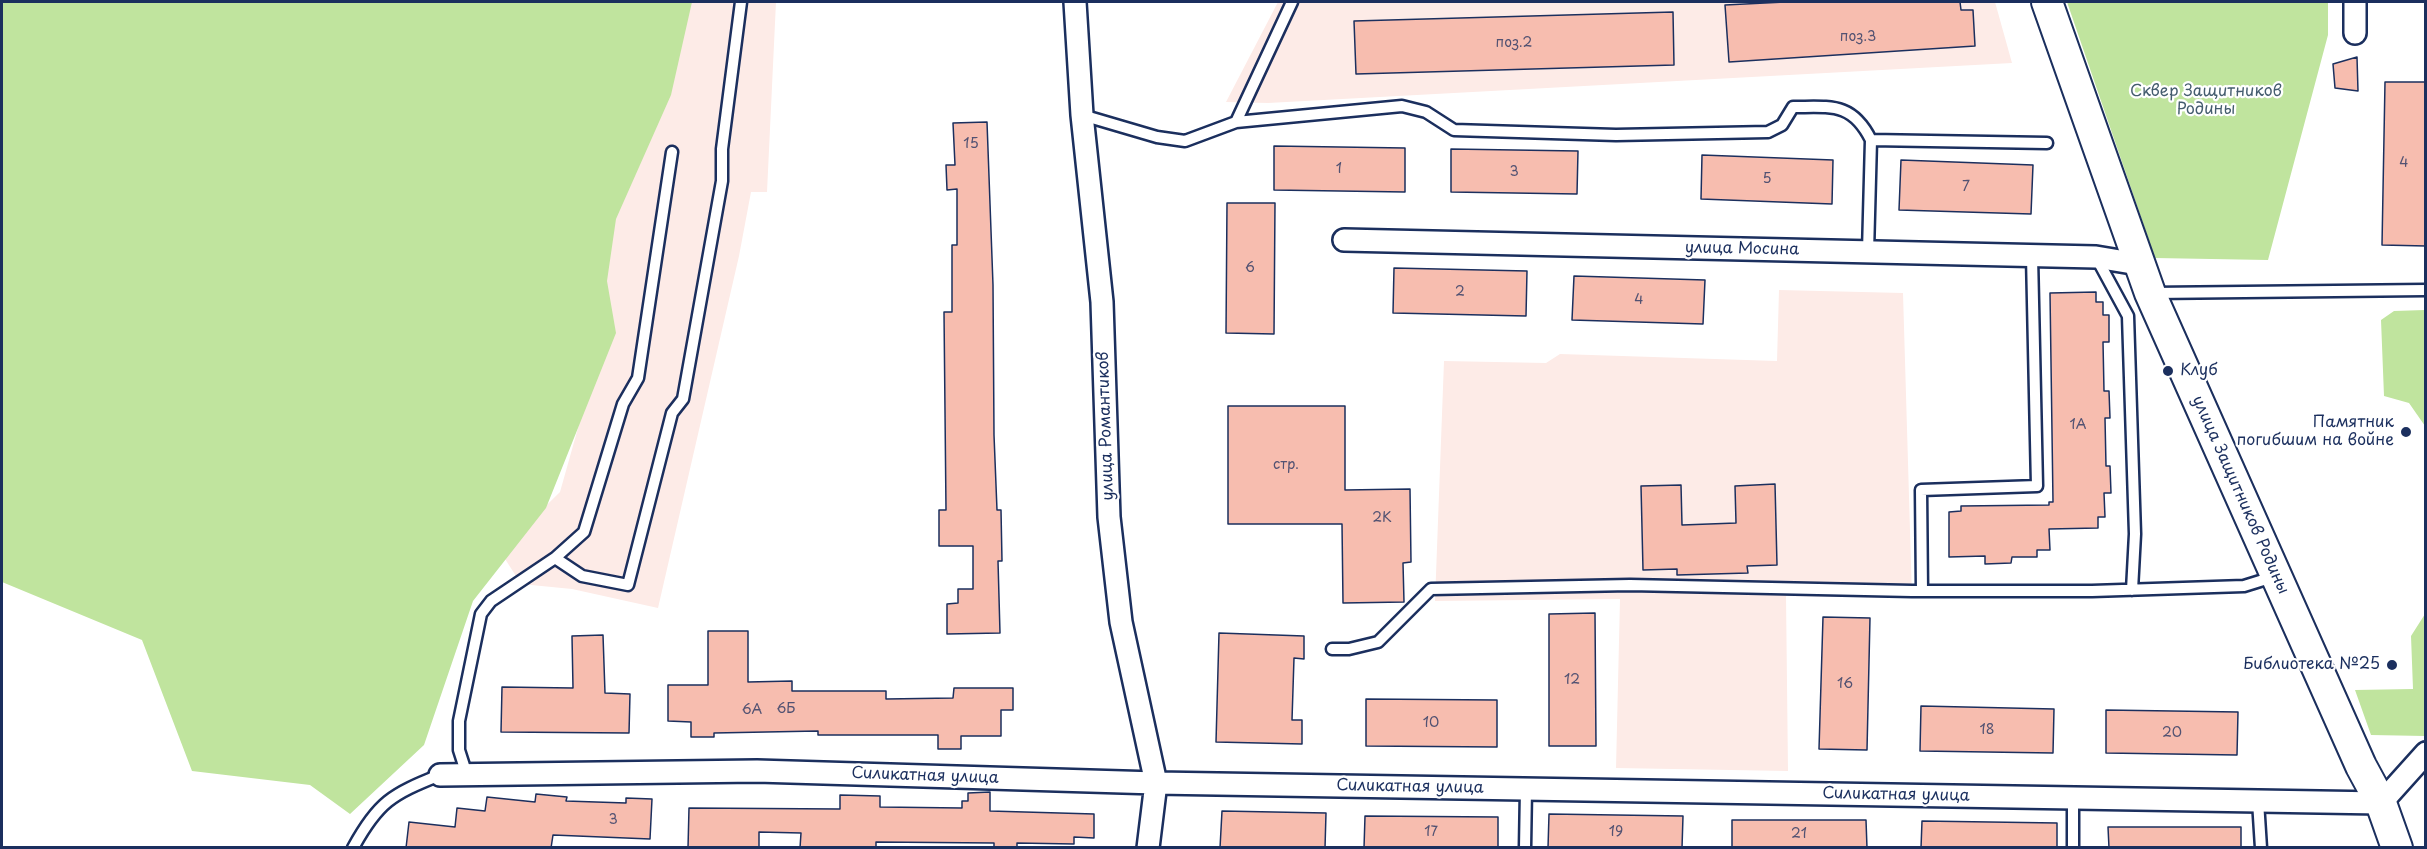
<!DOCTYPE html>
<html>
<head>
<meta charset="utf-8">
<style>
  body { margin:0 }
  #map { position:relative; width:2427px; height:849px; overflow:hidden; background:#fff; font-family:"Playpen Sans",sans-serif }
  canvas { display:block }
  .frame { position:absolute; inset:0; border:3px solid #1b2f5e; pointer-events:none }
</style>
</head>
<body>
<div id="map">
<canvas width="2427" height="849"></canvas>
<div class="frame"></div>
</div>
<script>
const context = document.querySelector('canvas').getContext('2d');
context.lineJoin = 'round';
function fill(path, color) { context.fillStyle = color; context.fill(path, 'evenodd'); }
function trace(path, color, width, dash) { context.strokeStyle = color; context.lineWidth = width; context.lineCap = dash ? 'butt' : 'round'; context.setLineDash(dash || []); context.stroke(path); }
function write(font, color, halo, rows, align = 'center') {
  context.font = font + ' "Playpen Sans",sans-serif'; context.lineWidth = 4.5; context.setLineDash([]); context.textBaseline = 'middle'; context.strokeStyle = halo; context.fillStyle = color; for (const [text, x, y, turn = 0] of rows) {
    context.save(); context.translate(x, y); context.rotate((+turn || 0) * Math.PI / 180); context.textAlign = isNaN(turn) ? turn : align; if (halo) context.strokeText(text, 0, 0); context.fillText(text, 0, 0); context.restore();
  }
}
const built = new Path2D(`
  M 679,2 L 776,2 L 767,192 L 751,192 L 739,256 L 658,608 L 572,589 L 521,584 L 500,551 L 560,492 L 589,389 L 608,193 Z
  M 1278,2 L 1995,2 L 2012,63 L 1268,103 L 1226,102 Z
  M 1779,290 L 1903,293 L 1912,598 L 1786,596 L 1788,771 L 1616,768 L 1620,599 L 1435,601 L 1444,361 L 1546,363 L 1560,354 L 1777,361 Z`);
const green = new Path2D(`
  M 2,2 L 692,2 L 671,95 L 616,219 L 607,281 L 616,333 L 546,508 L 473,601 L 424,745 L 350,814 L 310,785 L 192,771 L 142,640 L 2,582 Z
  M 2067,2 L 2328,2 L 2328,35 L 2268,260 L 2155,258 Z
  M 2425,310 L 2426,310 L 2425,426 L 2409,403 L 2384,396 L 2381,320 L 2394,311 Z
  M 2425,579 L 2426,579 L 2425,736 L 2371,735 L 2355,690 L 2413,689 L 2411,636 L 2425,614 Z`);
const building = new Path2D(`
  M 1785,2 L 1960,2 L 1961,10 L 1973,10 L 1975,46 L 1729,62 L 1725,5 Z
  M 1673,12 L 1674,65 L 1356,74 L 1354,21 Z
  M 2357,57 L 2358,91 L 2335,88 L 2333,64 Z
  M 2385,82 L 2426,82 L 2426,246 L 2382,245 Z
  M 987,122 L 993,285 L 994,435 L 997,510 L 1001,510 L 1002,561 L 998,561 L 1000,633 L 947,634 L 947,604 L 958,603 L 958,589 L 973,589 L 973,546 L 939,546 L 939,510 L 946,510 L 944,312 L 952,312 L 952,245 L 957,245 L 957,189 L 947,190 L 946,165 L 955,165 L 953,123 Z
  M 1274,146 L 1405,148 L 1405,192 L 1274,190 Z
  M 1451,149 L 1578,151 L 1577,194 L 1451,192 Z
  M 1702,155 L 1833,160 L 1832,204 L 1701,199 Z
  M 1901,160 L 2033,165 L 2031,214 L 1899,210 Z
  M 1227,203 L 1275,203 L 1274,334 L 1226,333 Z
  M 1394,268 L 1527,271 L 1526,316 L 1393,313 Z
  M 1574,276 L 1705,280 L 1703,324 L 1572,320 Z
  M 2096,292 L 2096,302 L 2103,302 L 2103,315 L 2109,315 L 2109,342 L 2103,342 L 2104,391 L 2109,391 L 2110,418 L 2105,418 L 2106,466 L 2110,466 L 2111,493 L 2104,493 L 2105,517 L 2098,517 L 2098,528 L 2049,529 L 2050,550 L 2037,550 L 2037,557 L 2012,557 L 2011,563 L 1985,564 L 1985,556 L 1949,557 L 1949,512 L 1961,511 L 1961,506 L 2049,505 L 2049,502 L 2053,502 L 2050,293 Z
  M 1228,406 L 1345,406 L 1345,490 L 1410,489 L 1411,562 L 1403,563 L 1404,602 L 1343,603 L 1342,524 L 1228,524 Z
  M 1775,484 L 1777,565 L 1747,566 L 1748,573 L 1677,575 L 1677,569 L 1643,570 L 1641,486 L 1681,485 L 1682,525 L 1736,523 L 1735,486 Z
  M 1595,613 L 1596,746 L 1549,746 L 1549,614 Z
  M 1823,617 L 1870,618 L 1867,750 L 1819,749 Z
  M 708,631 L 748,631 L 748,682 L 792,681 L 792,691 L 886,691 L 886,699 L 953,698 L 954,688 L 1013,688 L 1013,710 L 1001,710 L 1001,736 L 961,736 L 961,749 L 938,749 L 938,735 L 818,735 L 818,731 L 714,733 L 714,737 L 691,737 L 691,722 L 668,721 L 668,685 L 708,685 Z
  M 1219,633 L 1304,636 L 1304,659 L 1294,658 L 1292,720 L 1302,720 L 1302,744 L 1216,742 Z
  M 603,635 L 605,693 L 630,694 L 629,733 L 501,732 L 502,687 L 573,688 L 572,636 Z
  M 1366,699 L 1497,700 L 1497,747 L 1366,746 Z
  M 1921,706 L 2054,709 L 2053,753 L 1920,751 Z
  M 2106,710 L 2238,712 L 2237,755 L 2106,753 Z
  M 990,792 L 990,811 L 1094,814 L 1094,838 L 1074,837 L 1074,844 L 1017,843 L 1017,848 L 994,848 L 994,843 L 876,842 L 876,848 L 800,848 L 801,833 L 759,832 L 759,848 L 688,848 L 689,808 L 840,809 L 840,795 L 880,796 L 880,807 L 962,808 L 962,801 L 968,801 L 968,793 Z
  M 536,794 L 567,797 L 566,801 L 626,803 L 626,798 L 652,799 L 650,839 L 553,835 L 551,848 L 406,848 L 409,822 L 455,827 L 457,808 L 485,811 L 487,797 L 535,802 Z
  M 1222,811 L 1326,813 L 1325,848 L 1220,848 Z
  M 1549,814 L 1683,816 L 1682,848 L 1548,848 Z
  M 1365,816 L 1498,817 L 1498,848 L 1364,848 Z
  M 1732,820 L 1866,820 L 1867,848 L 1732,848 Z
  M 1922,821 L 2057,823 L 2057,848 L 1921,848 Z
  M 2108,827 L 2241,827 L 2241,848 L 2109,848 Z`);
const lane = new Path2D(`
  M 1082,115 L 1157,137 L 1185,141 L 1236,122 L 1402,106 L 1426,112 L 1454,130 L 1616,135 L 1768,132 L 1782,125 L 1793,107 C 1831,107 1852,102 1871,140
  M 1236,122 L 1292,2
  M 1868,252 L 1871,140 L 2047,143
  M 2096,257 L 2128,316 L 2135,534 L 2132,590
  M 2153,293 L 2426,290
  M 555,558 L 582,576 L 628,585 L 672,413 L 683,399 L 722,181 L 722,149 L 741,2
  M 1922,591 L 1921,490 L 2037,486 L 2032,256
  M 1332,649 L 1349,649 L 1378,642 L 1431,589 L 1630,585 L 1912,591 L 2092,591 L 2244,586 L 2273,577
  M 467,775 L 459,750 L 459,721 L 481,614 L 491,601 L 555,558 L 584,532 L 623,404 L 638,378 L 672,152
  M 2073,798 L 2073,848
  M 2258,801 L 2261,848
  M 353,848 C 378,802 392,794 440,775
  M 1525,848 L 1526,789`);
const street = new Path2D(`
  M 1075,2 L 1082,115 L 1102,302 L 1109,517 L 1121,622 L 1156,783 L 1148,848
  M 2355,2 L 2355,33
  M 1344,240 L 2096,257 L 2138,264
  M 440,775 L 757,771 L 1156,783 L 2381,803 L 2426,753`);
const secondary = new Path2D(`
  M 2047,2 L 2150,293 L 2361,766 L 2381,803 L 2397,848`);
const markers = [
  [2168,371,6,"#1b2f5e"],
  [2406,432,6,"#1b2f5e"],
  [2392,665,6,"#1b2f5e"]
];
const numberNames = [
  ["поз.3",1858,37],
  ["поз.2",1514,43],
  ["15",971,144],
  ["4",2404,163],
  ["1",1339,169],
  ["3",1514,172],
  ["5",1767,179],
  ["7",1966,187],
  ["6",1250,268],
  ["2",1460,292],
  ["4",1639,300],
  ["1А",2078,425],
  ["стр.",1286,465],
  ["2К",1382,518],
  ["12",1572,680],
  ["16",1845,684],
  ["6Б",786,709],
  ["6А",752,710],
  ["10",1431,723],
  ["18",1987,730],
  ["20",2172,733],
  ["3",613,820],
  ["17",1431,832],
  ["19",1616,832],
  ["21",1799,834]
];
const parkNames = [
  ["Сквер Защитников",2206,92],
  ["Родины",2206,110]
];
const streetNames = [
  ["улица Мосина",1742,249,1],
  ["улица Романтиков",1106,426,-92],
  ["улица Защитников Родины",2240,495,66],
  ["Силикатная улица",925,776,2],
  ["Силикатная улица",1410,787,1],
  ["Силикатная улица",1896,795,1]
];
const poiNames = [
  ["Клуб",2180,371,"left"],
  ["Памятник",2394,423],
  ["погибшим на войне",2394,441],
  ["Библиотека №25",2380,665]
];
fill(built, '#fdebe7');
fill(green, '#c0e49e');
fill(building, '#f7bdaf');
trace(building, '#1b2f5e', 1.5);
trace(lane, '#1b2f5e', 15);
trace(street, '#1b2f5e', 26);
trace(secondary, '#1b2f5e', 34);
trace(lane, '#fff', 10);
trace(street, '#fff', 21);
trace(secondary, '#fff', 30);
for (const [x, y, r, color] of markers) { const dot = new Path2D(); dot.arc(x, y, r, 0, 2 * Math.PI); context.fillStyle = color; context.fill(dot); trace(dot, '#fff', 2); }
write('14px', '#525272', null, numberNames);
write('16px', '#445c6e', '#fff', parkNames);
write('16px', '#1b2f5e', '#fff', streetNames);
write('16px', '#1b2f5e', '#fff', poiNames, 'right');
</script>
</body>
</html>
